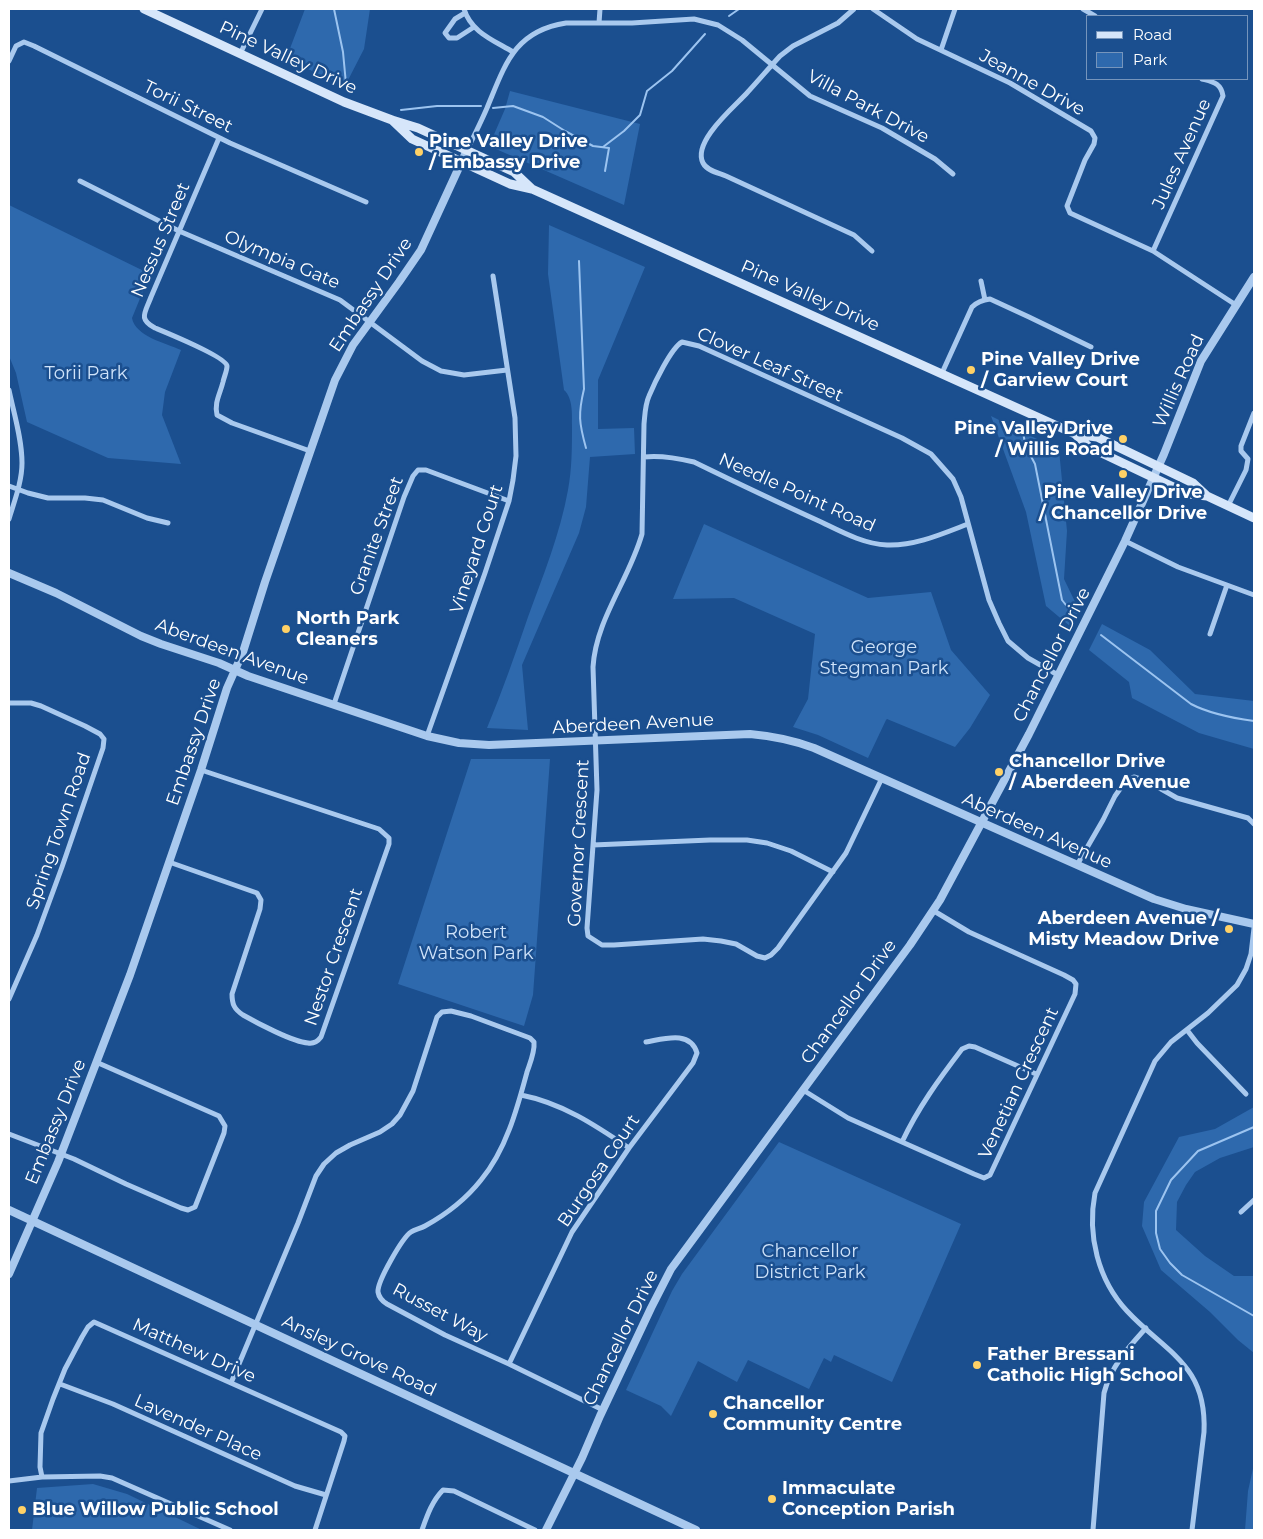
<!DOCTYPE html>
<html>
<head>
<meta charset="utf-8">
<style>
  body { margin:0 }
  #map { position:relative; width:1263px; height:1539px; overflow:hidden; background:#1b4f8f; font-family:Montserrat,sans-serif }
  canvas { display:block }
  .frame { position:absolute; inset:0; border:10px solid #fff; pointer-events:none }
  .legend { position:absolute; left:1086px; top:15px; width:162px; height:65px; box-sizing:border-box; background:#1b4f8f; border:1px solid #7695bc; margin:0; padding:6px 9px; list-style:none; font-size:15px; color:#fff }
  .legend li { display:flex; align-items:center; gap:10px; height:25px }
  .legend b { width:25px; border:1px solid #7695bc }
</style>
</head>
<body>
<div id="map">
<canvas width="1263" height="1539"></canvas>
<div class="frame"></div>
<ul class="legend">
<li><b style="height:6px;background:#d6e6fa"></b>Road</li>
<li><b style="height:14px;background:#2e69ad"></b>Park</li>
</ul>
</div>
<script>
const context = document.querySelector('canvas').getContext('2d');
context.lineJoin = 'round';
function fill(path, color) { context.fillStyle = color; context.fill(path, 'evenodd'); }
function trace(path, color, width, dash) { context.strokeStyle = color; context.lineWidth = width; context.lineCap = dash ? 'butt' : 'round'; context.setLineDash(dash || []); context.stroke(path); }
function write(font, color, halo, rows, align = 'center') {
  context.font = font + ' Montserrat,sans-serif'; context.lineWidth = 5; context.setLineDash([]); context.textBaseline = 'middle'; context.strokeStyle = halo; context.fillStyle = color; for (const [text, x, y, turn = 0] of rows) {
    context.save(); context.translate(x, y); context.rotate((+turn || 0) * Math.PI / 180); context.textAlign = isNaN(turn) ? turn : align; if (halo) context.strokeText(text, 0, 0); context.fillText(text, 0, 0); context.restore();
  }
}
const green = new Path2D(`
  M 305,9 L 370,9 L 364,49 L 345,86 L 286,59 Z
  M 510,91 L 640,124 L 624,205 L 489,146 L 505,109 Z
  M 9,205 L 150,274 L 132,318 C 135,336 165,343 181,350 L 165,392 L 162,415 L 181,464 L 108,458 L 27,422 L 16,373 L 9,356 Z
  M 549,225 L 645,267 L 598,380 L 598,429 L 634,428 L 635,454 L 590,457 L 586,507 L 579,533 L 522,665 L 528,730 L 487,728 C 502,692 515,655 528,617 C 543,576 560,534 568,490 C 572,469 572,447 572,425 C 572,414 573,398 564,390 L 548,274 Z
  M 991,416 L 1059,450 L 1067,531 L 1064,579 L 1079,610 L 1071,627 L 1046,606 L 1026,512 Z
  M 704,524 L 868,598 L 931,592 L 951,650 L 990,695 L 970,728 L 955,747 L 887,719 L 886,720 L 868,758 L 818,735 L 793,727 L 808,699 L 815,634 L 734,598 L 673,599 Z
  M 1102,624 L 1150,650 L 1195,694 L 1254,701 L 1254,749 L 1199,733 L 1132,698 L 1129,682 L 1089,650 Z
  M 471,759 L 550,759 L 533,995 L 524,1026 L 398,984 Z
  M 1254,1107 L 1254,1147 L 1220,1158 L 1195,1172 L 1186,1185 L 1177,1202 L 1176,1230 L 1205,1256 L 1234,1276 L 1254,1276 L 1254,1353 L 1238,1340 L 1210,1312 L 1161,1270 L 1142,1226 L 1144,1202 L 1179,1137 L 1215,1129 Z
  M 779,1142 L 961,1224 L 892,1382 L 834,1355 L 831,1362 L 824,1358 L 809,1389 L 748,1360 L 737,1382 L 698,1361 L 671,1416 L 661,1406 L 626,1390 L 672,1291 L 682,1274 Z
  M 1254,1464 L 1254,1530 L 1245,1530 L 1248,1491 Z
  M 93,1484 L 127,1494 L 202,1530 L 32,1530 L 37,1488 Z`);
const stream = new Path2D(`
  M 334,9 L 343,52 L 346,84
  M 729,16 L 739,9
  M 493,108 L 513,106 L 543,117 L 565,131 L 593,146 L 609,148 L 605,171
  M 401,110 L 437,106 L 481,106
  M 603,147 L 624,131 L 640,115 L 647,91 L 672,71 L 705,34
  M 579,261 L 584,389 C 578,414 579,423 586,448
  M 1023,433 L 1026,447 L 1035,464 L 1062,600 L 1073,614
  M 1101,635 L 1191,704 C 1210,714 1232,718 1254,721
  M 1254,1127 L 1198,1151 L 1171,1180 L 1156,1211 L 1156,1233 L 1160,1249 L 1170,1263 L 1182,1275 L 1254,1316`);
const minor = new Path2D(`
  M 464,9 C 471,32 493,40 513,52
  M 854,9 L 838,23 L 793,46 L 780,56 C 769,68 758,81 746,94 C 734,107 692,142 703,163 C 707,171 719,173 726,176 L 854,235 L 872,251
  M 873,9 L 917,39 L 1010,83 L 1091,131 L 1095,138 L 1094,144 L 1085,160 L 1067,206 L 1070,213 L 1153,251 L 1236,305
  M 1083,9 L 1095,16
  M 465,13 L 455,19 L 445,33 L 449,38 L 457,38 L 474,27
  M 599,23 L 600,9
  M 941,50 L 955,9
  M 240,54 L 262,9
  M 9,61 L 16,46 L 24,42 L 34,46 L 230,143 L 366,202
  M 219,138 L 151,297 C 145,313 138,319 155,328 C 167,333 226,357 227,366 C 227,371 224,377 223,382 C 220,394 214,403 217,415 L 232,423 L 310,451
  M 467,150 C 474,136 481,122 487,108 C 505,65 514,31 566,23 L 632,23 L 694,19 L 718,25 L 742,40 L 810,96 L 882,128 L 935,159 L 953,174
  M 80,181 L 179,231 L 340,300 L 422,361 L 441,371 L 464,375 L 507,370
  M 1153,251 L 1223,96 C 1221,83 1213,82 1202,79
  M 981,281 L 985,300
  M 942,373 L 972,307 C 977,302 982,300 990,299 L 1029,317 L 1091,347
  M 9,390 C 14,414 22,439 22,463 C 22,482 14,502 9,519
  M 644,457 C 661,455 677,458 694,462 C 735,482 777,502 819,521 C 840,531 863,544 887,545 C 915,546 942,534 968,524
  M 9,486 L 28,493 L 48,498 L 85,498 L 103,500 L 147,518 L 168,523
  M 1228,506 L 1246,470 L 1248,459 L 1241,451 L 1241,446 L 1254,413
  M 1125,541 L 1178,567 L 1254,595
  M 1210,634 L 1227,585
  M 9,703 L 31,703 L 41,706 L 85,726 L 100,734 L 104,739 L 103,748 L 62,867 L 37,935 L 9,999
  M 334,704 L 404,497 L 413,476 L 418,470 L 426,470 L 509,501
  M 427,736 L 485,573 L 509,501 L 513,480 L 516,456 L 515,418 L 493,276
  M 882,778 L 846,853 L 778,948 L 771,955 L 765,958 L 757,956 L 736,944 L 721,941 L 703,939 L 614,945 L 602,945 L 588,936 L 587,928 L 597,790 L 593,667 C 596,619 629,580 642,534 L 644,424 C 645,414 645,405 649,396 C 654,384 671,348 682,342 L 699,346 L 902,438 L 931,454 L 953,479 L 961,497 L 989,600 L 999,623 L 1008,641 L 1028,658 L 1058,675
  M 593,845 L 710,840 L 747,840 L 767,843 L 791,851 L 833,872
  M 169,862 L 257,893 L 261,900 L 260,909 L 232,994 C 232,1004 234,1009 243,1015 C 257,1023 293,1042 308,1043 C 314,1044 318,1041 321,1037 L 389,844 L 389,838 L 379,829 L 201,770
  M 1077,865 L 1103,820 L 1115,796 L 1125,782 L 1134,777 L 1147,781 L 1177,798 L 1248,818 L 1254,824
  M 1187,1030 L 1197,1043 L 1246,1094
  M 803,1090 L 848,1118 L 974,1174 L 984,1178 L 990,1175 L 1075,994 L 1076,984 L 1073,980 L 1064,975 L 969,932 L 934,911
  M 521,1095 C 562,1103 595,1125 629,1148
  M 9,1134 L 74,1159 L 126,1184 L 181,1208 L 188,1210 L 195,1207 L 224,1133 L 225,1126 L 219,1116 L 96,1062
  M 902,1142 C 918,1108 939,1079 962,1049 L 969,1046 L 975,1047 L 1036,1074
  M 1241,1212 L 1254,1200
  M 509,1364 L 572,1232 L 629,1148 L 693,1063 L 697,1053 C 690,1030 664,1039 646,1042
  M 231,1383 L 298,1223 L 316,1176 L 324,1164 L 336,1153 L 350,1145 L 380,1132 L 392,1124 L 400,1115 L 413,1091 L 437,1017 L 442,1012 L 451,1011 L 471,1016 L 530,1038 L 534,1042 C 535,1052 530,1063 527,1072 C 517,1109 506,1150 481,1180 C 466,1199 445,1215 425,1226 C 420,1229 415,1229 411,1232 C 402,1238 377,1282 378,1292 C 379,1298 382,1301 387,1304 L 445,1335 L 509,1364 L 603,1410
  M 60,1384 L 113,1404 L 295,1486 L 326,1495
  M 42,1477 L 40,1467 L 41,1433 L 53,1399 L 65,1369 L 82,1337 L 88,1327 L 94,1322 L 341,1432 L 345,1436 L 344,1441 L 315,1530
  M 9,1481 L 42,1477 L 100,1476 L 112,1478 L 230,1530
  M 422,1530 C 427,1516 432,1501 443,1490 L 454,1491 L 535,1530
  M 1093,1530 L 1104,1393 C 1111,1366 1128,1348 1146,1328
  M 1192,1530 L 1204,1432 C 1207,1364 1166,1353 1127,1311 C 1098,1280 1087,1235 1095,1193 L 1155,1061 L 1171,1042 L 1208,1013 L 1237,985 L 1246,969 L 1251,954 L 1254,928`);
const tertiary = new Path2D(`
  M 9,573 L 56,593 L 141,636 L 161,644 L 219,663 L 248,676 L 427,736 L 459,743 L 489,745 L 750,734 C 772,736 793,740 814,748 L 1154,899 L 1186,909 L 1254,924
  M 9,1210 L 696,1530
  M 9,1274 L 58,1162 L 130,975 L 201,770 L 227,688 L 243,652 L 265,582 L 335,380 L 353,345 L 399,282 L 421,250 L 467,150
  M 546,1530 L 582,1458 L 600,1416 L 651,1308 L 671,1269 L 910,945 L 940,900 L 1029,734 L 1125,541 L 1164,454 L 1201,361 L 1254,277`);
const secondary = new Path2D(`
  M 144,9 L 344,102 L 392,120 L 418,128 L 514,172 L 532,189
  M 392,120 L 412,139 L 510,184 L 532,189 L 1075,434 L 1097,437 L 1193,483 L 1207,496
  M 1075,434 L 1089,447 L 1188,494 L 1207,496 L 1254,518`);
const markers = [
  [419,152,5,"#ffd166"],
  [971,370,5,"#ffd166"],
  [1123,439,5,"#ffd166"],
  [1123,474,5,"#ffd166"],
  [286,629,5,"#ffd166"],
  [999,772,5,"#ffd166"],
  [1229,929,5,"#ffd166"],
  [977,1365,5,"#ffd166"],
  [713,1414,5,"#ffd166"],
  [772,1499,5,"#ffd166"],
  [22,1510,5,"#ffd166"]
];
const streetNames = [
  ["Pine Valley Drive",288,58,25],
  ["Jeanne Drive",1032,83,29],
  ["Torii Street",188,107,26],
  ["Villa Park Drive",868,107,28],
  ["Jules Avenue",1182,154,-66],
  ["Nessus Street",161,240,-67],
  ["Olympia Gate",282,260,23],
  ["Embassy Drive",371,295,-56],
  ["Pine Valley Drive",810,296,24],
  ["Clover Leaf Street",770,365,24],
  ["Willis Road",1179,381,-66],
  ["Needle Point Road",797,493,24],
  ["Granite Street",377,536,-70],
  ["Vineyard Court",477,549,-72],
  ["Aberdeen Avenue",232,652,20],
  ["Chancellor Drive",1052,655,-63],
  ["Aberdeen Avenue",633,724,-3],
  ["Embassy Drive",194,742,-71],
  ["Spring Town Road",59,831,-71],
  ["Aberdeen Avenue",1037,831,24],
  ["Governor Crescent",579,843,-87],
  ["Nestor Crescent",334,957,-71],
  ["Chancellor Drive",849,1002,-54],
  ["Venetian Crescent",1019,1083,-65],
  ["Embassy Drive",56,1122,-68],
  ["Burgosa Court",599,1171,-56],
  ["Russet Way",440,1313,28],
  ["Chancellor Drive",621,1338,-64],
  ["Matthew Drive",194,1351,24],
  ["Ansley Grove Road",359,1356,25],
  ["Lavender Place",198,1428,24]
];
const poiNames = [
  ["Pine Valley Drive",429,142],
  ["/ Embassy Drive",429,163],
  ["Pine Valley Drive",981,360],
  ["/ Garview Court",981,381],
  ["Pine Valley Drive",1113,429,"right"],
  ["/ Willis Road",1113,450,"right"],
  ["Pine Valley Drive",1123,493,"center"],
  ["/ Chancellor Drive",1123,514,"center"],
  ["North Park",296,619],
  ["Cleaners",296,640],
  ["Chancellor Drive",1009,762],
  ["/ Aberdeen Avenue",1009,783],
  ["Aberdeen Avenue /",1219,919,"right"],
  ["Misty Meadow Drive",1219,940,"right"],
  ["Father Bressani",987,1355],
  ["Catholic High School",987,1376],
  ["Chancellor",723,1404],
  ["Community Centre",723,1425],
  ["Immaculate",782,1489],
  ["Conception Parish",782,1510],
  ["Blue Willow Public School",32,1510]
];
const parkNames = [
  ["Torii Park",86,374],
  ["George",884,648],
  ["Stegman Park",884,669],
  ["Robert",476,933],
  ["Watson Park",476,954],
  ["Chancellor",810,1252],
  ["District Park",810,1273]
];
fill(green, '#2e69ad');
trace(stream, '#9cc4f0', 2);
trace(minor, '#a9c9ee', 5);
trace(tertiary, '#a9c9ee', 8);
trace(secondary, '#d6e6fa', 9);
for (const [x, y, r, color] of markers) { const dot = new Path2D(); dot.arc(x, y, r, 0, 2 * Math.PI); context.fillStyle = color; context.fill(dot); trace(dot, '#1b4f8f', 2); }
write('18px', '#fff', '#1b4f8f', streetNames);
write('bold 18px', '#fff', '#1b4f8f', poiNames, 'left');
write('18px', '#cfe3fa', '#1b4f8f', parkNames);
</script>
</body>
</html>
